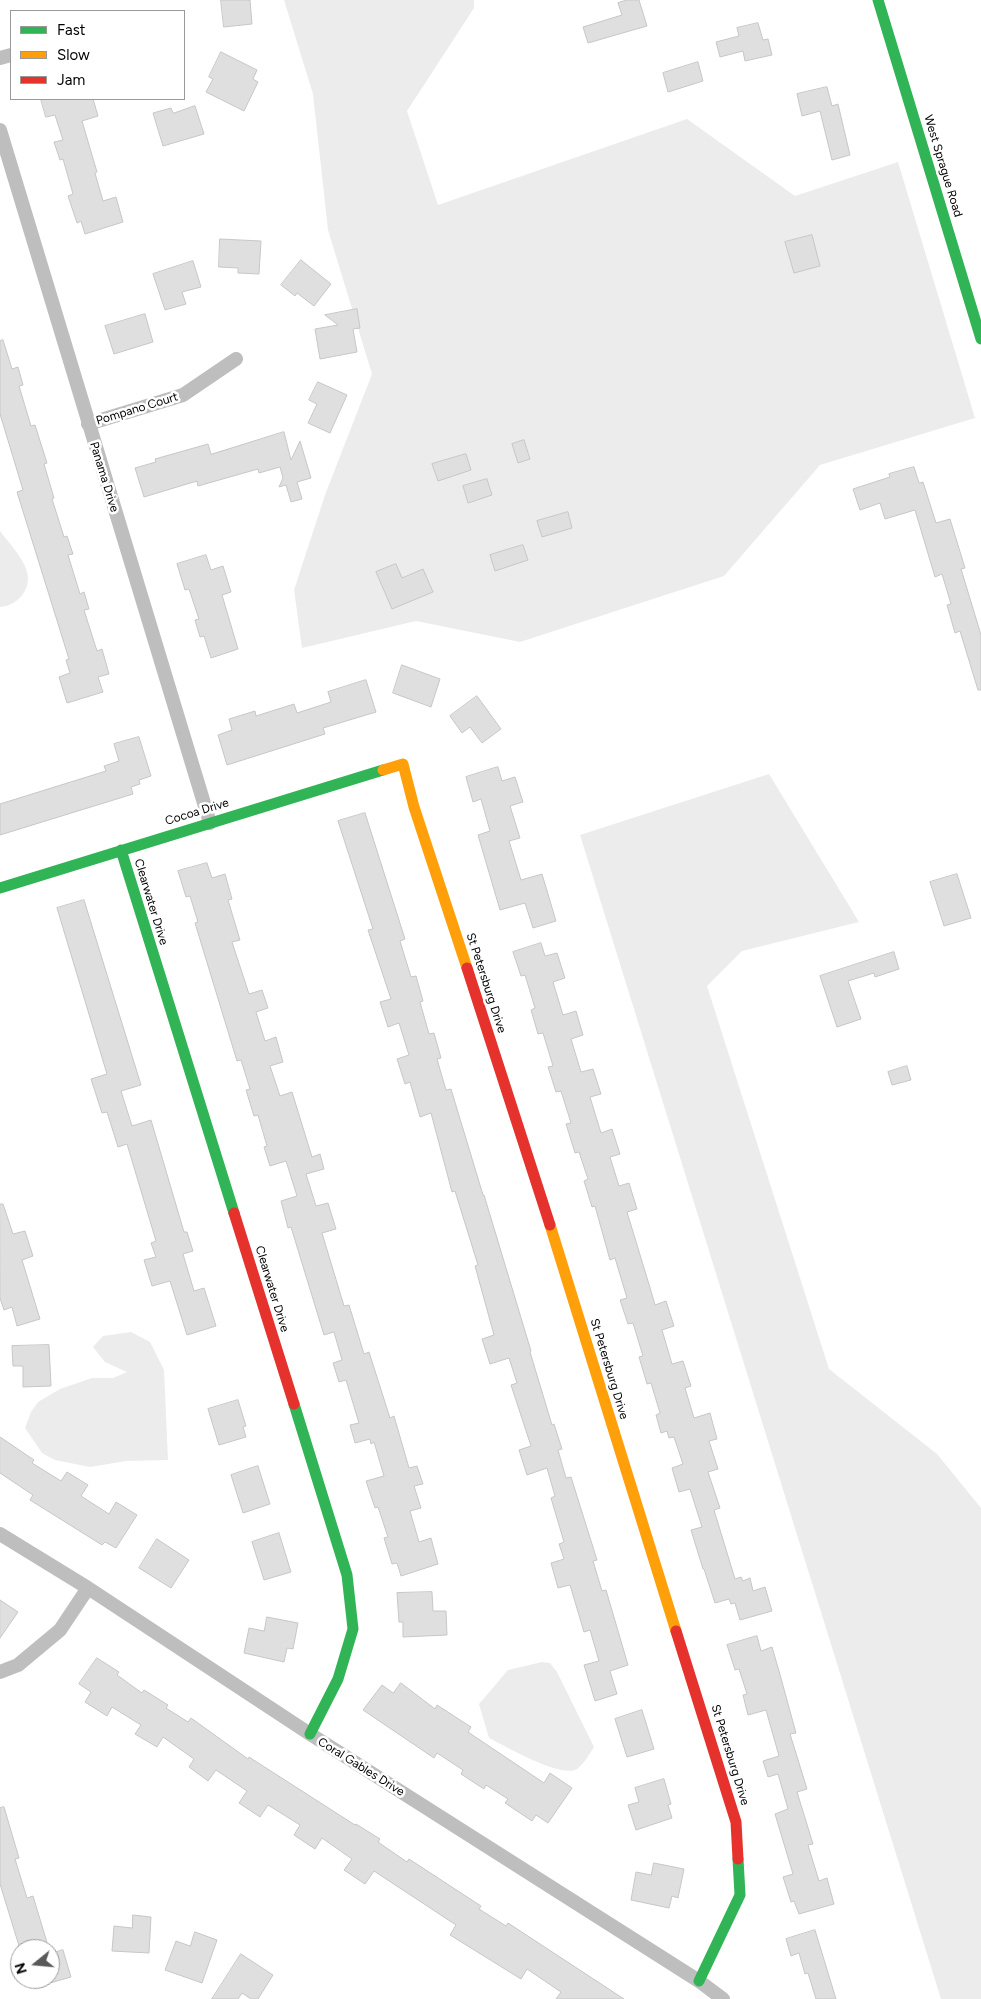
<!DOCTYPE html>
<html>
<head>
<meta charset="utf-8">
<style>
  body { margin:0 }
  #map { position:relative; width:981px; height:1999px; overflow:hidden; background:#fff; font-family:Figtree,sans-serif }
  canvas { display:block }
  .legend { position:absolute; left:10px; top:10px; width:175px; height:90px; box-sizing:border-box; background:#fff; border:1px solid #999; margin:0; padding:6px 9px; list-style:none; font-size:15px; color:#000 }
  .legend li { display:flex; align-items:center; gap:10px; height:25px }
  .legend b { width:25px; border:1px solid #999 }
  .north { position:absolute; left:10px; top:1939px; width:50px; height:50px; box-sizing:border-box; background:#fff; border:1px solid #999; border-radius:50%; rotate:253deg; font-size:14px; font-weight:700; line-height:20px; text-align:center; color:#000 }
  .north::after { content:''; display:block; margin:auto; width:18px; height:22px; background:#595959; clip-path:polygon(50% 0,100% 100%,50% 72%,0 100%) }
</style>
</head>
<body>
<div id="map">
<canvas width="981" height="1999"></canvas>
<ul class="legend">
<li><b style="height:6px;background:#30b455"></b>Fast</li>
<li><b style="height:6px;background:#ff9f0a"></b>Slow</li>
<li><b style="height:6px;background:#e5322d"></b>Jam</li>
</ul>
<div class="north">N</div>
</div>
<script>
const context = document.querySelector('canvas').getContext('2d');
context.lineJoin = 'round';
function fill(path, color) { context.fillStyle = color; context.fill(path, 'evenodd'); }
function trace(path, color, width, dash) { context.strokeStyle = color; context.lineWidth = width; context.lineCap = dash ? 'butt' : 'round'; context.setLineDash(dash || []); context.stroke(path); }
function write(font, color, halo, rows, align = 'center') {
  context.font = font + ' Figtree,sans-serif'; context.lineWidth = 5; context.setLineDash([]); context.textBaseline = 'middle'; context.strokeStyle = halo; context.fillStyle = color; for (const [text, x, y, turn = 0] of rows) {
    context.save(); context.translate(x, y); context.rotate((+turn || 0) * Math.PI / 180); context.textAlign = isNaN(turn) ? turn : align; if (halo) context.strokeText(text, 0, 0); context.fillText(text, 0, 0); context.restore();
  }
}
const green = new Path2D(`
  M 284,0 L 474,0 L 474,8 L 407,111 L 438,205 L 687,119 L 795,196 L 898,162 L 975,418 L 820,465 L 724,576 L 520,642 L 416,621 L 302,648 L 294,590 L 325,495 L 372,374 L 328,230 L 313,94 Z
  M 0,531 C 13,549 39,572 23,594 C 17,602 10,606 0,607 Z
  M 769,774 L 859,922 L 742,951 L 707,986 L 829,1369 L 937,1454 L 981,1508 L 981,1999 L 941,1999 L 580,835 Z
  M 131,1332 L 150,1342 L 164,1370 L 168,1460 L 126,1461 L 90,1467 L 55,1460 L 42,1453 L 25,1428 L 31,1412 L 38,1402 L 60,1389 L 92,1378 L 113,1378 L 127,1372 L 105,1362 L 93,1347 L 103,1336 Z
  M 542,1662 L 550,1663 L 557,1672 L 594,1747 C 590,1753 584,1764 577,1769 C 562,1779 505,1746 489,1738 L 479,1704 L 508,1670 Z`);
const building = new Path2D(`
  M 221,0 L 250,0 L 252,24 L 224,27 Z
  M 627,0 L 639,0 L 647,26 L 588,43 L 583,27 L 622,15 L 618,3 Z
  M 758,23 L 763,40 L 768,39 L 772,55 L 745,61 L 743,51 L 720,57 L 716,42 L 739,36 L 737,28 Z
  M 221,52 L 257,70 L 253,79 L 258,82 L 244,111 L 206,92 L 213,79 L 209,77 Z
  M 698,62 L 703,81 L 668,92 L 663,73 Z
  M 827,87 L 832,106 L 838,104 L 850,155 L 832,160 L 820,111 L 802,116 L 797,94 Z
  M 41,99 L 93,99 L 98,116 L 82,121 L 97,172 L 95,173 L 103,201 L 116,197 L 123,222 L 85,234 L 81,221 L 77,223 L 68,196 L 73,194 L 63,159 L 60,160 L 54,142 L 63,140 L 55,115 L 46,117 Z
  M 195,106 L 204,134 L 163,146 L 153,113 L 171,108 L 173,113 Z
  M 812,235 L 820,266 L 794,273 L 785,242 Z
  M 220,239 L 261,241 L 259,274 L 238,273 L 238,268 L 219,267 Z
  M 301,260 L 331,284 L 314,306 L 297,293 L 295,296 L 281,285 Z
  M 193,261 L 201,287 L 182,292 L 186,304 L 165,310 L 153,274 Z
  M 357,309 L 360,328 L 353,329 L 357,352 L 320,359 L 315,329 L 338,325 L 325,315 Z
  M 145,314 L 153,342 L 114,354 L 105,326 Z
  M 3,340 L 12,369 L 18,367 L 23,385 L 19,386 L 31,426 L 35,425 L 47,463 L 44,464 L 54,498 L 52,499 L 64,537 L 67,536 L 73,554 L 68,555 L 80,594 L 84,592 L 89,609 L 84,610 L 97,651 L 102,649 L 109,674 L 98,677 L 103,692 L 67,703 L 59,677 L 70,673 L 66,660 L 69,659 L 17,492 L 23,490 L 0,414 L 0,341 Z
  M 318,382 L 347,395 L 330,433 L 308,423 L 317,404 L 309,400 Z
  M 284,432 L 291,460 L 300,441 L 311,478 L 297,482 L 302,499 L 291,502 L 286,485 L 279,487 L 283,478 L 280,467 L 259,473 L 258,469 L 198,486 L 197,481 L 144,497 L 135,468 L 156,462 L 155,459 L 208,444 L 211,454 Z
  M 524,440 L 530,459 L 518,463 L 512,444 Z
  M 466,454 L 471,470 L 438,481 L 432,464 Z
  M 914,467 L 919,483 L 923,482 L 936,523 L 950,519 L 965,568 L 961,569 L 981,635 L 981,690 L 978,690 L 960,631 L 955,633 L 947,605 L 951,604 L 942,574 L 935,577 L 915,510 L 885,519 L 880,503 L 860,510 L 853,489 L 890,477 L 889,474 Z
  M 487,479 L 492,495 L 468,503 L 463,486 Z
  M 568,512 L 572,528 L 542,537 L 537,521 Z
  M 523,545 L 528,560 L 495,571 L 490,555 Z
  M 206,555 L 211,570 L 223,566 L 231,592 L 222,595 L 238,649 L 211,658 L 204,636 L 200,637 L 195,620 L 199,619 L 189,589 L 185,590 L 177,564 Z
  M 396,564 L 402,578 L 423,569 L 433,592 L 392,609 L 376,572 Z
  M 402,665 L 440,679 L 431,707 L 393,693 Z
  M 366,680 L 376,712 L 323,728 L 325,734 L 227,765 L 218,735 L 232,730 L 229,719 L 255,711 L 256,716 L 294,704 L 297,713 L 331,702 L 328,692 Z
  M 477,696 L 501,729 L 482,743 L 470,727 L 462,733 L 450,716 Z
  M 139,737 L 151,776 L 139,780 L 140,784 L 131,787 L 133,794 L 0,835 L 0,804 L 106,771 L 104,766 L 119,761 L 114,744 Z
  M 498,767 L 502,781 L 515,777 L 523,802 L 510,806 L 520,838 L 509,841 L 521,880 L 542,874 L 556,921 L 533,928 L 525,903 L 500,910 L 478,835 L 490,831 L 481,799 L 473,802 L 466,777 Z
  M 365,813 L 405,939 L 400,941 L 411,977 L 416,976 L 423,1001 L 420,1002 L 429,1034 L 434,1033 L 441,1058 L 437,1059 L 446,1090 L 451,1089 L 483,1195 L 484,1195 L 531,1351 L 530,1352 L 552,1425 L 554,1424 L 562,1449 L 558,1450 L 566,1478 L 571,1477 L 597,1560 L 593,1561 L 602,1591 L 606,1590 L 628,1665 L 610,1671 L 617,1694 L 595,1701 L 584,1665 L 599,1661 L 590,1630 L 584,1632 L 570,1585 L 558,1588 L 551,1563 L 564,1559 L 559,1544 L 564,1542 L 551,1498 L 555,1496 L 547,1468 L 527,1475 L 519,1450 L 531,1446 L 511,1385 L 517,1383 L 509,1358 L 490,1364 L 482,1339 L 494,1335 L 475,1266 L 478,1265 L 455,1191 L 452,1192 L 431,1113 L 420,1117 L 410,1082 L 405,1084 L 397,1059 L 409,1055 L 399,1023 L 388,1027 L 380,1002 L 391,999 L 368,930 L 373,929 L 338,821 Z
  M 207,863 L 212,878 L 225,874 L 232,899 L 228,900 L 240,940 L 232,942 L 249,994 L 262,990 L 268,1008 L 256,1012 L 265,1041 L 276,1037 L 283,1062 L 270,1066 L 280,1096 L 292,1092 L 312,1157 L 320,1154 L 324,1169 L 306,1174 L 316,1206 L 328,1203 L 336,1229 L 322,1233 L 344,1306 L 349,1305 L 364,1354 L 369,1352 L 390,1418 L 394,1416 L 409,1468 L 417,1466 L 423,1484 L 414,1486 L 421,1508 L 410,1511 L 419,1542 L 431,1538 L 438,1564 L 401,1576 L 397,1563 L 392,1564 L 384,1538 L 388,1537 L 378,1507 L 375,1508 L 366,1481 L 384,1476 L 374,1442 L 371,1444 L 370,1439 L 355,1443 L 350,1425 L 359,1423 L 346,1380 L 339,1382 L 333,1363 L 342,1360 L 334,1332 L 324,1335 L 291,1227 L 288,1228 L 281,1201 L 297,1196 L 286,1161 L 270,1166 L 264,1147 L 267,1146 L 258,1115 L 254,1116 L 246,1090 L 250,1089 L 241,1060 L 237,1061 L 195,923 L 198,922 L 190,896 L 186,897 L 178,871 Z
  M 957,874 L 971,918 L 944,926 L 930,882 Z
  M 84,900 L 141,1085 L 121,1091 L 132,1126 L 151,1120 L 184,1232 L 187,1232 L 193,1251 L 183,1254 L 194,1291 L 204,1288 L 216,1326 L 187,1335 L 170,1281 L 152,1286 L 144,1260 L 156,1257 L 151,1243 L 156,1241 L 127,1144 L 118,1147 L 107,1112 L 102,1113 L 91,1079 L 107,1074 L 57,908 Z
  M 541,943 L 545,956 L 557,953 L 565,978 L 553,982 L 563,1015 L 576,1011 L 583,1035 L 571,1039 L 581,1072 L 593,1069 L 601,1094 L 590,1097 L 601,1133 L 612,1129 L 620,1154 L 610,1157 L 619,1186 L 629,1183 L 637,1209 L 627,1212 L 651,1291 L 655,1305 L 666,1301 L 674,1326 L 662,1330 L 672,1364 L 683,1361 L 691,1386 L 685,1388 L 694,1418 L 710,1413 L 717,1439 L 709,1441 L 718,1469 L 708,1472 L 720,1508 L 714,1510 L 735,1579 L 741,1577 L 743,1581 L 750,1578 L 753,1591 L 765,1587 L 772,1611 L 740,1620 L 735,1603 L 731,1604 L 729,1599 L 715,1603 L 704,1569 L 703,1569 L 691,1530 L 702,1527 L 690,1489 L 679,1492 L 672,1468 L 683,1464 L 674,1437 L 669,1438 L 667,1431 L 661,1433 L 656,1415 L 660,1413 L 651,1383 L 647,1384 L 639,1357 L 643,1356 L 633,1323 L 628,1324 L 620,1300 L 627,1298 L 615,1258 L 610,1260 L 595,1206 L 592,1207 L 584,1181 L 588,1179 L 579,1152 L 575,1153 L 566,1124 L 571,1123 L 561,1091 L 556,1092 L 548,1067 L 553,1066 L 543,1033 L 538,1034 L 531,1010 L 535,1008 L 525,975 L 521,976 L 513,952 Z
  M 894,952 L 899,969 L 875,977 L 874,973 L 848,981 L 861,1019 L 837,1027 L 820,976 Z
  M 907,1066 L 911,1080 L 892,1085 L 888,1072 Z
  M 0,1204 L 3,1204 L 13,1234 L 25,1231 L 33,1256 L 22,1260 L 40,1319 L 17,1326 L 12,1307 L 4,1310 L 0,1298 Z
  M 49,1345 L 51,1386 L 23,1387 L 23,1366 L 13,1366 L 12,1346 Z
  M 238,1400 L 246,1426 L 243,1427 L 246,1437 L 219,1445 L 208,1409 Z
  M 0,1437 L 34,1460 L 32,1463 L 61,1481 L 67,1472 L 88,1485 L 81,1496 L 109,1514 L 116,1502 L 137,1515 L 116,1548 L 105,1542 L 102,1545 L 30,1500 L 33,1495 L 0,1473 Z
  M 258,1466 L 270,1504 L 243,1513 L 231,1475 Z
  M 279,1533 L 291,1572 L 264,1580 L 252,1542 Z
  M 157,1539 L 189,1560 L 171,1588 L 139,1568 Z
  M 432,1592 L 433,1611 L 446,1611 L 447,1635 L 403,1637 L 403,1622 L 399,1622 L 397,1593 Z
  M 0,1600 L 18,1612 L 0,1638 Z
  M 267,1617 L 298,1623 L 293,1649 L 287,1648 L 284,1662 L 244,1653 L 249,1628 L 264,1631 Z
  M 757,1636 L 761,1651 L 772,1647 L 779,1671 L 796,1733 L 790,1734 L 807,1789 L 797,1792 L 813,1844 L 808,1845 L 819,1881 L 827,1878 L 834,1904 L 799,1914 L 794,1901 L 791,1902 L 783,1877 L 793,1874 L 775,1814 L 788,1809 L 778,1774 L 768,1777 L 763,1761 L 779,1756 L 766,1710 L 748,1715 L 743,1695 L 747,1694 L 739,1669 L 735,1670 L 727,1645 Z
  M 97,1658 L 119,1672 L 117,1675 L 142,1693 L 144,1690 L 168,1705 L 166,1708 L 188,1722 L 191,1718 L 248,1759 L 249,1757 L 355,1825 L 356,1824 L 380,1839 L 378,1842 L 407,1862 L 409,1859 L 481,1906 L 479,1909 L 506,1926 L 508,1923 L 624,1999 L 556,1999 L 561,1992 L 527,1969 L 521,1979 L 450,1935 L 456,1925 L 374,1871 L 365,1884 L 344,1870 L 352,1859 L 322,1838 L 315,1849 L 294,1835 L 300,1825 L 268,1805 L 260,1817 L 239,1803 L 247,1791 L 216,1770 L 208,1781 L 189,1767 L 194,1759 L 163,1737 L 157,1747 L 135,1734 L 141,1725 L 112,1707 L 107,1716 L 85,1702 L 91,1692 L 79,1684 Z
  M 401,1683 L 435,1709 L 437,1705 L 471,1727 L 468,1732 L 544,1783 L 550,1773 L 572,1788 L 548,1823 L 536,1815 L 532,1821 L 505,1803 L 508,1799 L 486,1785 L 484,1789 L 461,1774 L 463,1770 L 437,1753 L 434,1758 L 363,1710 L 382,1685 L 393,1693 Z
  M 642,1710 L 654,1749 L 627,1757 L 615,1719 Z
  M 664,1779 L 671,1804 L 668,1805 L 672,1818 L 636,1830 L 628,1805 L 639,1802 L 635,1788 Z
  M 4,1807 L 19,1858 L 15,1859 L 27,1898 L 33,1896 L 49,1949 L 20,1949 L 0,1884 L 0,1808 Z
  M 654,1863 L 684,1869 L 678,1898 L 672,1896 L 669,1908 L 631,1900 L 636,1872 L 651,1875 Z
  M 133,1915 L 151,1917 L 149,1953 L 112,1951 L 114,1926 L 132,1928 Z
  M 815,1930 L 836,1999 L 816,1999 L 808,1973 L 805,1974 L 799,1953 L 791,1956 L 786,1939 Z
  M 195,1932 L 217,1940 L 202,1983 L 165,1970 L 176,1941 L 190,1946 Z
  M 63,1950 L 71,1977 L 50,1983 L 50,1954 Z
  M 241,1954 L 273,1975 L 258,1999 L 251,1999 L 242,1993 L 238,1999 L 212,1999 Z`);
const street = new Path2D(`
  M 0,58 L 11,55
  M 0,130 L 210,823
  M 88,424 L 183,395 L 236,359
  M 0,1534 L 88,1588 L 310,1734 L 699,1981 L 723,1999
  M 0,1672 L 18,1665 L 60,1630 L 88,1588`);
const fast = new Path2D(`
  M 878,0 L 981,339
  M 121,850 L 234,1213
  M 0,888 L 383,770
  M 294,1404 L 347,1575 L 353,1629 L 338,1679 L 310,1734
  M 699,1981 L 740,1895 L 738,1859`);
const slow = new Path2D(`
  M 383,770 L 403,764 L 414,807 L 467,968
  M 550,1225 L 676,1631`);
const jam = new Path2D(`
  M 467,968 L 550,1225
  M 234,1213 L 294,1404
  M 676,1631 L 736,1822 L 738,1859`);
const streetNames = [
  ["West Sprague Road",943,166,73],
  ["Pompano Court",137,409,-17],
  ["Panama Drive",104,477,73],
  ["Cocoa Drive",197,812,-17],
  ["Clearwater Drive",151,902,73],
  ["St Petersburg Drive",486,983,72],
  ["Clearwater Drive",272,1289,73],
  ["St Petersburg Drive",609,1369,73],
  ["St Petersburg Drive",730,1755,73],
  ["Coral Gables Drive",361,1767,32]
];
fill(green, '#ececec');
fill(building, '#dfdfdf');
trace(building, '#c7c7c7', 1);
trace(street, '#bebebe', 14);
trace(fast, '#30b455', 11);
trace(slow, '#ff9f0a', 11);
trace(jam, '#e5322d', 11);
write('12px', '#000', '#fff', streetNames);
</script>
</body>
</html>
